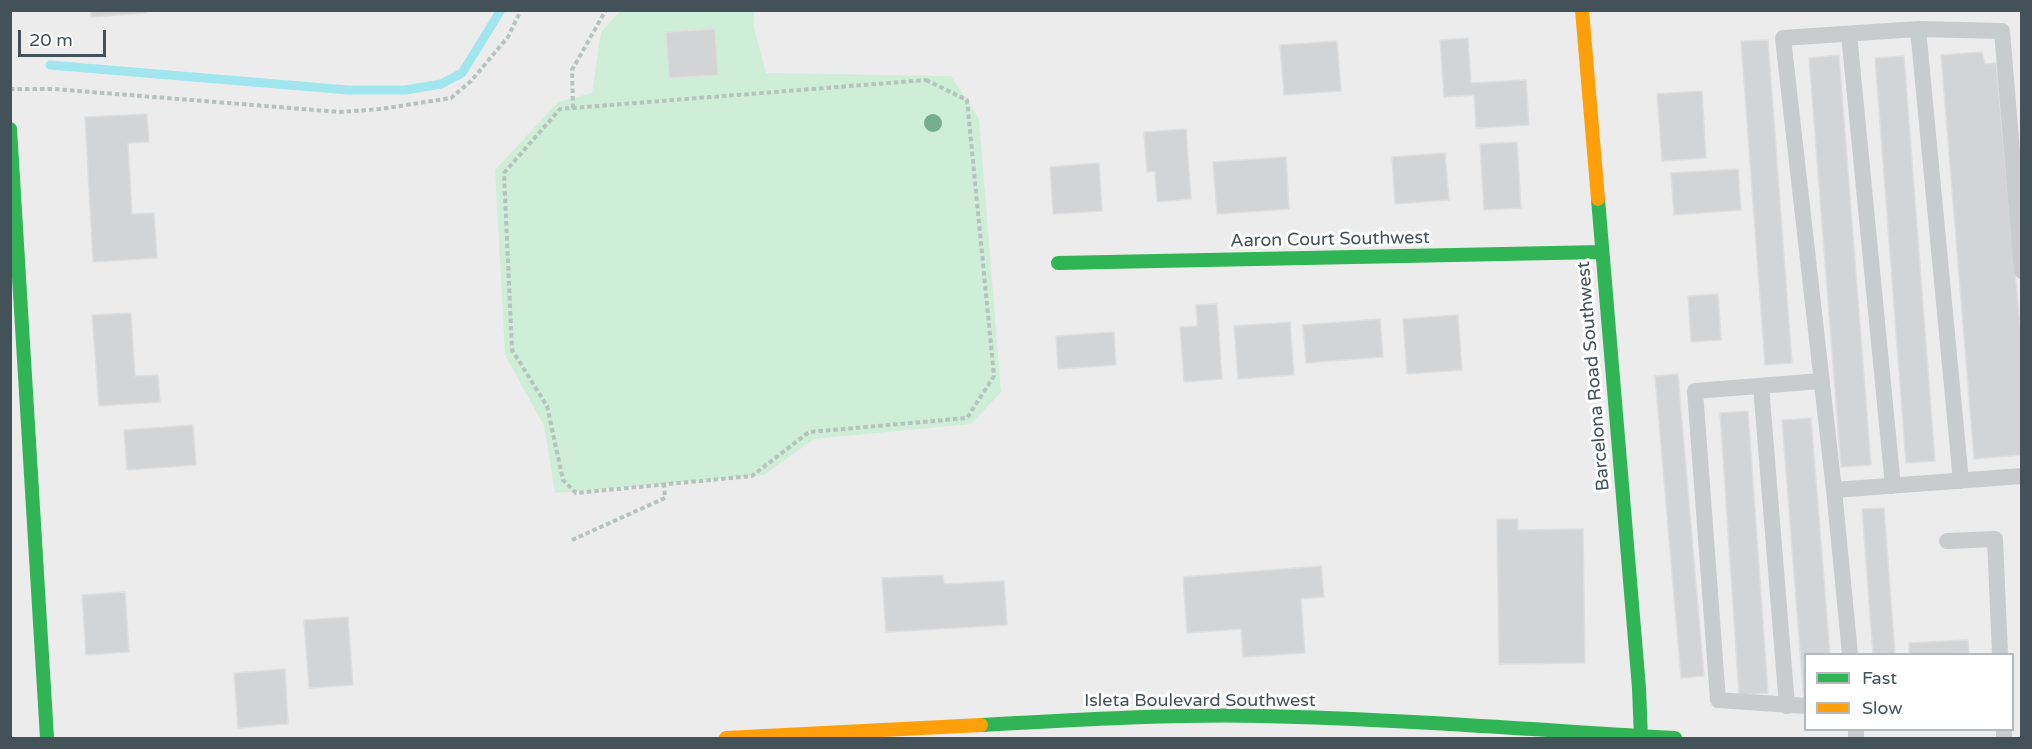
<!DOCTYPE html>
<html>
<head>
<meta charset="utf-8">
<style>
  body { margin:0 }
  #map { position:relative; width:2032px; height:749px; overflow:hidden; background:#edecec; font-family:"Varela Round",sans-serif }
  canvas { display:block }
  .frame { position:absolute; inset:0; border:12px solid #435159; pointer-events:none }
  .legend { position:absolute; left:1804px; top:653px; width:210px; height:78px; box-sizing:border-box; background:#fff; border:2px solid #b4b9bd; margin:0; padding:8px 10px; list-style:none; font-size:18px; color:#435159 }
  .legend li { display:flex; align-items:center; gap:12px; height:30px }
  .legend b { width:30px; border:2px solid #b4b9bd }
  .scale { position:absolute; left:18px; top:30px; width:88px; height:27px; box-sizing:border-box; border:3px solid #435159; border-top:0; padding-left:8px; font-size:18px; line-height:21px; white-space:nowrap; color:#435159; -webkit-text-stroke:4px #fff; paint-order:stroke }
</style>
</head>
<body>
<div id="map">
<canvas width="2032" height="749"></canvas>
<div class="frame"></div>
<ul class="legend">
<li><b style="height:8px;background:#30b455"></b>Fast</li>
<li><b style="height:8px;background:#ff9f0a"></b>Slow</li>
</ul>
<div class="scale">20 m</div>
</div>
<script>
const context = document.querySelector('canvas').getContext('2d');
context.lineJoin = 'round';
function fill(path, color) { context.fillStyle = color; context.fill(path, 'evenodd'); }
function trace(path, color, width, dash) { context.strokeStyle = color; context.lineWidth = width; context.lineCap = dash ? 'butt' : 'round'; context.setLineDash(dash || []); context.stroke(path); }
function write(font, color, halo, rows, align = 'center') {
  context.font = font + ' "Varela Round",sans-serif'; context.lineWidth = 6; context.setLineDash([]); context.textBaseline = 'middle'; context.strokeStyle = halo; context.fillStyle = color; for (const [text, x, y, turn = 0] of rows) {
    context.save(); context.translate(x, y); context.rotate((+turn || 0) * Math.PI / 180); context.textAlign = isNaN(turn) ? turn : align; if (halo) context.strokeText(text, 0, 0); context.fillText(text, 0, 0); context.restore();
  }
}
const green = new Path2D(`
  M 620,11 L 754,11 L 754,28 L 766,73 L 951,76 L 979,119 L 1001,392 L 971,424 L 814,439 L 764,475 L 555,493 L 544,426 L 505,355 L 495,170 L 558,102 L 592,93 L 601,32 Z`);
const stream = new Path2D(`
  M 50,65 L 348,90 L 405,90 L 441,84 L 462,73 L 501,10`);
const building = new Path2D(`
  M 91,10 L 147,10 L 147,13 L 91,17 Z
  M 715,29 L 718,75 L 669,78 L 666,32 Z
  M 1468,38 L 1471,83 L 1526,80 L 1529,125 L 1476,128 L 1474,95 L 1444,97 L 1440,40 Z
  M 1768,40 L 1792,363 L 1765,365 L 1741,41 Z
  M 1337,41 L 1341,91 L 1284,95 L 1280,45 Z
  M 1982,52 L 1985,64 L 1996,63 L 2022,347 L 2022,455 L 1974,459 L 1941,55 Z
  M 1839,55 L 1871,465 L 1841,467 L 1809,58 Z
  M 1904,56 L 1935,461 L 1906,463 L 1875,58 Z
  M 1702,91 L 1706,158 L 1662,161 L 1657,94 Z
  M 147,114 L 149,142 L 128,143 L 132,214 L 154,213 L 157,258 L 93,262 L 85,117 Z
  M 1186,129 L 1191,199 L 1157,202 L 1155,171 L 1147,172 L 1144,132 Z
  M 1517,142 L 1521,208 L 1484,210 L 1480,144 Z
  M 1445,153 L 1449,200 L 1395,204 L 1392,157 Z
  M 1286,157 L 1289,209 L 1217,214 L 1213,162 Z
  M 1099,163 L 1102,211 L 1053,214 L 1050,167 Z
  M 1738,169 L 1741,210 L 1674,215 L 1671,173 Z
  M 1718,294 L 1721,340 L 1691,342 L 1688,296 Z
  M 1217,304 L 1222,379 L 1184,382 L 1180,327 L 1197,326 L 1196,305 Z
  M 131,313 L 135,376 L 158,375 L 160,402 L 99,406 L 92,315 Z
  M 1458,315 L 1462,370 L 1407,374 L 1403,319 Z
  M 1380,319 L 1383,357 L 1306,363 L 1303,325 Z
  M 1290,322 L 1294,375 L 1238,379 L 1234,326 Z
  M 1114,332 L 1116,365 L 1058,369 L 1056,336 Z
  M 1678,374 L 1704,676 L 1681,678 L 1655,376 Z
  M 1748,411 L 1768,693 L 1739,695 L 1720,413 Z
  M 1811,418 L 1830,654 L 1806,654 L 1806,702 L 1804,702 L 1782,420 Z
  M 193,425 L 196,465 L 127,470 L 124,430 Z
  M 1884,508 L 1895,654 L 1873,654 L 1862,509 Z
  M 1497,519 L 1518,519 L 1518,530 L 1583,529 L 1585,663 L 1499,664 Z
  M 1321,566 L 1324,597 L 1301,599 L 1305,653 L 1243,657 L 1241,629 L 1187,633 L 1183,577 Z
  M 943,575 L 944,584 L 1004,581 L 1007,625 L 886,632 L 882,578 Z
  M 125,592 L 129,652 L 86,655 L 82,595 Z
  M 348,617 L 353,685 L 309,688 L 304,620 Z
  M 1968,640 L 1969,654 L 1909,654 L 1909,643 Z
  M 285,669 L 288,724 L 238,728 L 234,673 Z`);
const path = new Path2D(`
  M 926,80 L 967,100 L 994,376 L 967,418 L 809,432 L 752,476 L 576,493 L 563,480 L 547,406 L 512,350 L 504,173 L 560,109 Z
  M 10,89 L 54,89 L 340,112 L 381,109 L 451,98 L 471,81 L 508,37 L 521,10
  M 573,108 L 572,70 L 606,10
  M 572,540 L 665,498 L 664,484`);
const lane = new Path2D(`
  M 1918,29 L 1961,481
  M 1849,34 L 1893,486
  M 2022,271 L 2002,31 L 1918,29 L 1783,38 L 1834,490 L 2022,476
  M 1761,386 L 1787,706
  M 1834,490 L 1850,654
  M 1947,541 L 1995,539 L 2000,654
  M 1806,706 L 1718,700 L 1695,391 L 1821,381
  M 1856,730 L 1856,738
  M 2004,730 L 2004,738`);
const fast = new Path2D(`
  M 10,129 L 47,738
  M 1598,199 L 1639,688 L 1641,738
  M 1058,263 L 1602,252
  M 981,725 C 1075,720 1169,714 1262,716 C 1400,719 1538,730 1675,738`);
const slow = new Path2D(`
  M 1582,10 L 1598,199
  M 726,738 L 981,725`);
const trees = [
  [933,123]
];
const streetNames = [
  ["Aaron Court Southwest",1330,240,-1],
  ["Barcelona Road Southwest",1594,376,-95],
  ["Isleta Boulevard Southwest",1200,701]
];
fill(green, '#ceeed8');
trace(stream, '#a1e5ee', 9);
fill(building, '#d3d4d5');
trace(building, '#dededf', 1.5);
trace(path, '#b5c2bd', 4, [4.5, 3]);
trace(lane, '#c8cccd', 16);
trace(fast, '#30b455', 14);
trace(slow, '#ff9f0a', 14);
context.fillStyle = '#75ae8c';
for (const [x, y] of trees) { context.beginPath(); context.arc(x, y, 9, 0, 2 * Math.PI); context.fill(); }
write('18px', '#435159', '#fff', streetNames);
</script>
</body>
</html>
